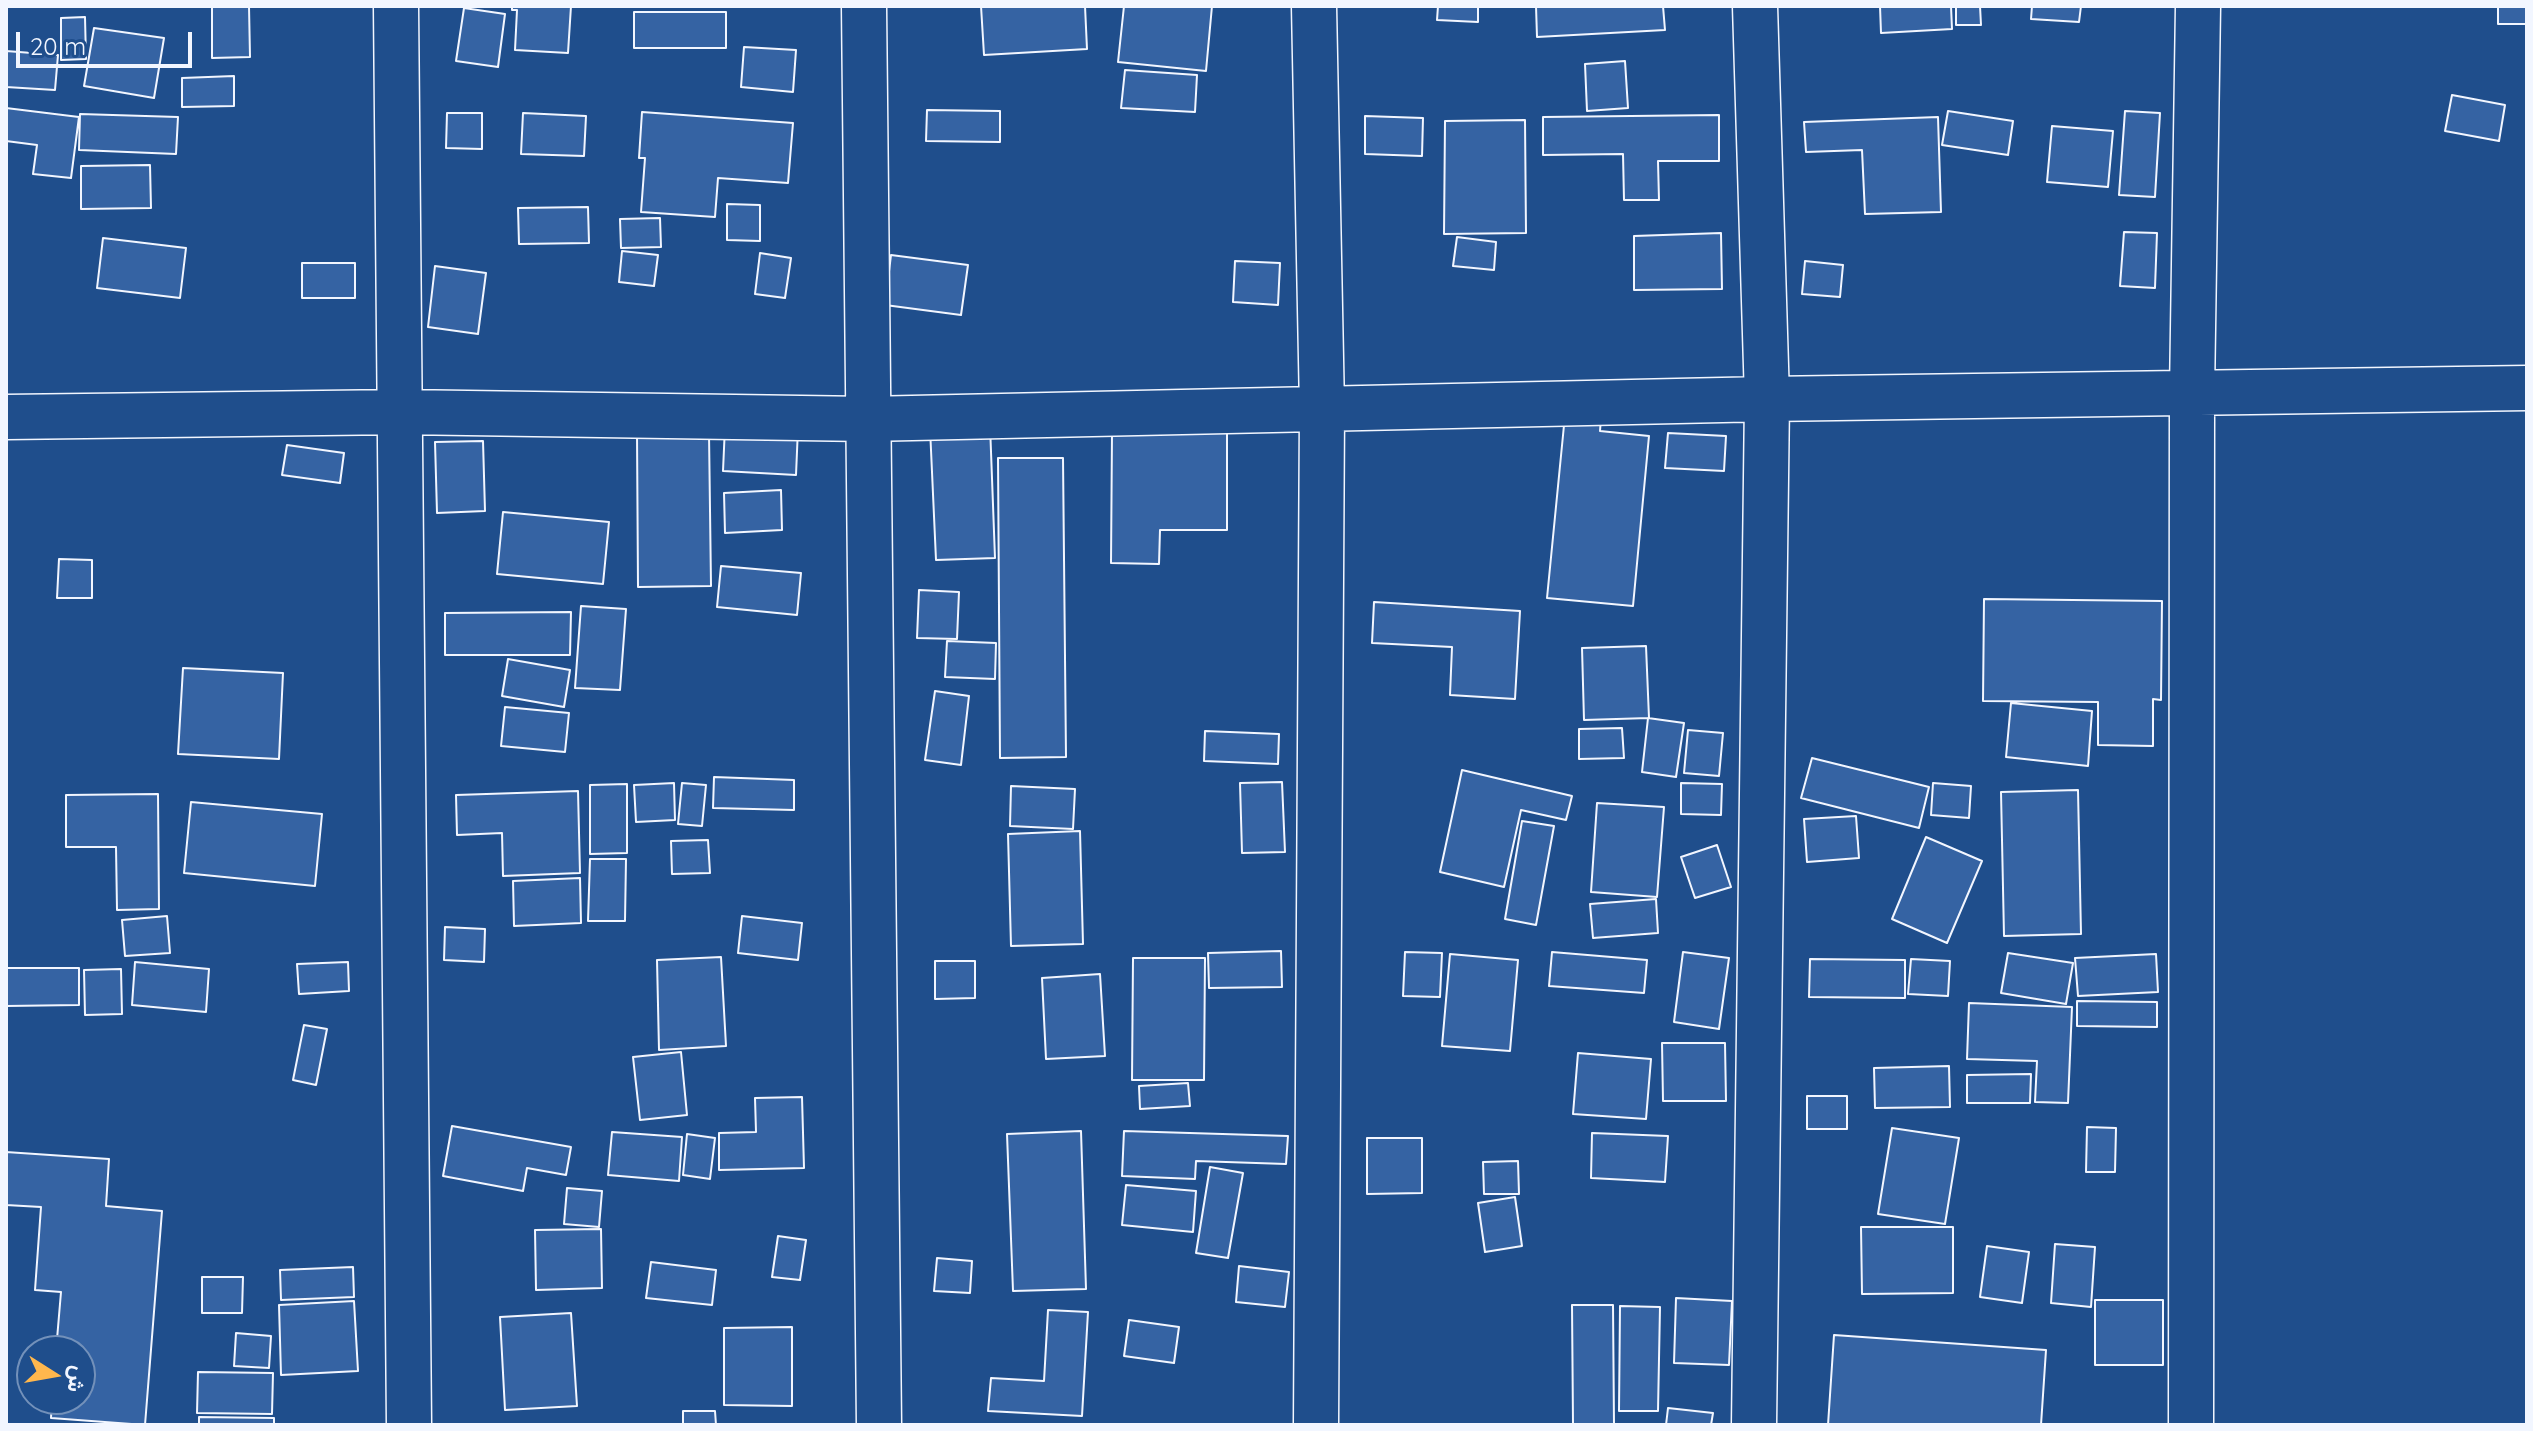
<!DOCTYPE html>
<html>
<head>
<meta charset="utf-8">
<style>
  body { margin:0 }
  #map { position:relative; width:2533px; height:1431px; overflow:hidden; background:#1f4e8c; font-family:Quicksand,Vazirmatn,sans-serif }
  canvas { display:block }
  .frame { position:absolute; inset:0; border:8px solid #f2f6ff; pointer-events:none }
  .north { position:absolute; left:16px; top:1335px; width:80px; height:80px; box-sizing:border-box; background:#1f4e8c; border:2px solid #7391ba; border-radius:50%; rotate:101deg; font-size:22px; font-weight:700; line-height:32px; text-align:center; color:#f2f6ff }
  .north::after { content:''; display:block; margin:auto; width:28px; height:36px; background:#ffb74d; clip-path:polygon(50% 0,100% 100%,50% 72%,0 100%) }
  .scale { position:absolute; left:16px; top:32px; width:176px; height:36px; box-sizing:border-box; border:4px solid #f2f6ff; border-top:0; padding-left:10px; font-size:24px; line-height:28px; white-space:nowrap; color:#f2f6ff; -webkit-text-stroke:6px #1f4e8c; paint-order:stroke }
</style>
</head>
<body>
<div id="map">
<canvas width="2533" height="1431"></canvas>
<div class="frame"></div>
<div class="north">ش</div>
<div class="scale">20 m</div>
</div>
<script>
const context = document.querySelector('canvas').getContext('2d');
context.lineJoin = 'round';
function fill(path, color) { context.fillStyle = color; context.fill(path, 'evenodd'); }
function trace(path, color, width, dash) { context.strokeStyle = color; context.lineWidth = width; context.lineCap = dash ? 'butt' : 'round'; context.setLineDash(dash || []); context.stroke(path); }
const building = new Path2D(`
  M 212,6 L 249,6 L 250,57 L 212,58 Z
  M 512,6 L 571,6 L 568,53 L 515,50 L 517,10 L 512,10 Z
  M 981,6 L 1085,6 L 1087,49 L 984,55 Z
  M 1124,6 L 1212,6 L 1206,71 L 1118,62 Z
  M 1438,6 L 1478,6 L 1478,22 L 1437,20 Z
  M 1536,6 L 1663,6 L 1665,30 L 1537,37 Z
  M 1880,6 L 1951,6 L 1952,29 L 1881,33 Z
  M 1956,6 L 1980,6 L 1981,25 L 1956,25 Z
  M 2032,6 L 2081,6 L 2079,22 L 2031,19 Z
  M 2498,6 L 2527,6 L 2527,24 L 2498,24 Z
  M 464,8 L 505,14 L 498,67 L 456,61 Z
  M 634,12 L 726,12 L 726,48 L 634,48 Z
  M 85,17 L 86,59 L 61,60 L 61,18 Z
  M 94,28 L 164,38 L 154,98 L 84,86 Z
  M 744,47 L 796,50 L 793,92 L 741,87 Z
  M 6,51 L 58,55 L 55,90 L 6,87 Z
  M 1625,61 L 1628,108 L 1587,111 L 1585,64 Z
  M 1125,70 L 1197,75 L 1195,112 L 1121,108 Z
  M 234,76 L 234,106 L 182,107 L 182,78 Z
  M 2452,95 L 2505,105 L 2499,141 L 2445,131 Z
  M 6,108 L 79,117 L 71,178 L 33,174 L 37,145 L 6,141 Z
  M 927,110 L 1000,111 L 1000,142 L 926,141 Z
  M 1948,111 L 2013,121 L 2008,155 L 1942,145 Z
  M 2125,111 L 2160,113 L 2155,197 L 2119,195 Z
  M 642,112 L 793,123 L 788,183 L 718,178 L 715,217 L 641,212 L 645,158 L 639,158 Z
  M 447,113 L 482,113 L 482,149 L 446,148 Z
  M 523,113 L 586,116 L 584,156 L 521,154 Z
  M 80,114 L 178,117 L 176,154 L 79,150 Z
  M 1719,115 L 1719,161 L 1658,161 L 1659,200 L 1624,200 L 1623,154 L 1543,155 L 1543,117 Z
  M 1365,116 L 1423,118 L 1422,156 L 1365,154 Z
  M 1938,117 L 1941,212 L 1865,214 L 1862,150 L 1806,152 L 1804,122 Z
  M 1525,120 L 1526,233 L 1444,234 L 1445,121 Z
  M 2052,126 L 2113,131 L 2108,187 L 2047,182 Z
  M 150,165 L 151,208 L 81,209 L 81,166 Z
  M 727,204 L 760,205 L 760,241 L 727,240 Z
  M 588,207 L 589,243 L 519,244 L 518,208 Z
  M 660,218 L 661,247 L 621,248 L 620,219 Z
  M 2124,232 L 2157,233 L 2155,288 L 2120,286 Z
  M 1721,233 L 1722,289 L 1634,290 L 1634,236 Z
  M 1457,237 L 1496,242 L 1494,270 L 1453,266 Z
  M 103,238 L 186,248 L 180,298 L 97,288 Z
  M 622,251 L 658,255 L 654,286 L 619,282 Z
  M 760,253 L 791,258 L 785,298 L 755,294 Z
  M 891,255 L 968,265 L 961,315 L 885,305 Z
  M 1235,261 L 1280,263 L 1278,305 L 1233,302 Z
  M 1805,261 L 1843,265 L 1840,297 L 1802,294 Z
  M 302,263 L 355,263 L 355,298 L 302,298 Z
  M 435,266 L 486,273 L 478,334 L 428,327 Z
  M 1565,415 L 1601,418 L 1600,431 L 1649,436 L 1633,606 L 1547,598 Z
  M 990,425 L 995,558 L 936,560 L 930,428 Z
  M 725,426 L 798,428 L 796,475 L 723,471 Z
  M 1112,432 L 1227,432 L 1227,530 L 1160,530 L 1159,564 L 1111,563 Z
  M 709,433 L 711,586 L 638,587 L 637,434 Z
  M 1668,433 L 1726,436 L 1724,471 L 1665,468 Z
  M 483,441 L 485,511 L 437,513 L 435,442 Z
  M 287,445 L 344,453 L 340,483 L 282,475 Z
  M 998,458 L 1063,458 L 1066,757 L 1000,758 Z
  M 781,490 L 782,530 L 725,533 L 724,493 Z
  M 503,512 L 609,522 L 603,584 L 497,574 Z
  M 59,559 L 92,560 L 92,598 L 57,598 Z
  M 721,566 L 801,573 L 797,615 L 717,607 Z
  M 919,590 L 959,592 L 957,639 L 917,638 Z
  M 1984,599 L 2162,601 L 2161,700 L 2153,699 L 2153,746 L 2098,745 L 2098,702 L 1983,701 Z
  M 1374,602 L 1520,611 L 1515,699 L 1450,695 L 1452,647 L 1372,643 Z
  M 581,606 L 626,609 L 620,690 L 575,688 Z
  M 571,612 L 570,655 L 445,655 L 445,613 Z
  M 947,641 L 996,643 L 995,679 L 945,677 Z
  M 1646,646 L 1649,718 L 1584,720 L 1582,648 Z
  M 508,659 L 570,670 L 564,707 L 502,696 Z
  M 183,668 L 283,673 L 279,759 L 178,754 Z
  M 935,691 L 969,696 L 961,765 L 925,760 Z
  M 2011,703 L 2092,711 L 2088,766 L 2006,757 Z
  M 505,707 L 569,713 L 565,752 L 501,746 Z
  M 1648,718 L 1684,723 L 1676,777 L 1642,772 Z
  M 1622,728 L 1624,758 L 1579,759 L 1579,729 Z
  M 1688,730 L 1723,733 L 1719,776 L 1684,773 Z
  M 1205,731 L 1279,734 L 1278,764 L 1204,761 Z
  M 1812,758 L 1929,787 L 1919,828 L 1801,798 Z
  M 1462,770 L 1572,796 L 1566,820 L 1521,810 L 1504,887 L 1440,872 Z
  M 714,777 L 794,780 L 794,810 L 713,808 Z
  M 1282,782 L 1285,852 L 1242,853 L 1240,783 Z
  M 674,783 L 675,820 L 636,822 L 634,785 Z
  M 682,783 L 706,785 L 702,826 L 678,824 Z
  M 1681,783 L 1722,784 L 1721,815 L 1681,814 Z
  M 1933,783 L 1971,786 L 1969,818 L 1931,815 Z
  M 627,784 L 627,853 L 590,854 L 590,785 Z
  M 1011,786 L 1075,789 L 1073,829 L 1010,826 Z
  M 2078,790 L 2081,934 L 2004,936 L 2001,792 Z
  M 578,791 L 580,873 L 503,876 L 502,833 L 457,835 L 456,795 Z
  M 158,794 L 159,909 L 117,910 L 116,847 L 66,847 L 66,795 Z
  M 191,802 L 322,814 L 315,886 L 184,873 Z
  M 1597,803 L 1664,807 L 1657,897 L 1591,892 Z
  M 1856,816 L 1859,858 L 1807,862 L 1804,819 Z
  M 1522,821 L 1554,826 L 1536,925 L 1505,919 Z
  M 1080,831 L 1083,944 L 1011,946 L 1008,834 Z
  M 1926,837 L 1982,861 L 1947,943 L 1892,919 Z
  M 708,840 L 710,873 L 672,874 L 671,841 Z
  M 1717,845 L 1731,887 L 1695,898 L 1681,857 Z
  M 590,859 L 626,859 L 625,921 L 588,921 Z
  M 580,878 L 581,923 L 514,926 L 513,881 Z
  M 1656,899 L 1658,933 L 1593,938 L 1590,904 Z
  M 167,916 L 170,953 L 125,956 L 122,920 Z
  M 742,916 L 802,923 L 798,960 L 738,953 Z
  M 445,927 L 485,929 L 484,962 L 444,960 Z
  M 1281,951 L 1282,987 L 1209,988 L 1208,953 Z
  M 1405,952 L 1442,953 L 1440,997 L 1403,996 Z
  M 1552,952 L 1647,960 L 1644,993 L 1549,986 Z
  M 1683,952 L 1729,958 L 1719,1029 L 1674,1022 Z
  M 2008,953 L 2073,963 L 2066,1004 L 2001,993 Z
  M 1450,954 L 1518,960 L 1510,1051 L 1442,1046 Z
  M 2156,954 L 2158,992 L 2078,996 L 2075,958 Z
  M 721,957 L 726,1046 L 659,1050 L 657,960 Z
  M 1133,958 L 1205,958 L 1204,1080 L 1132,1080 Z
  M 1810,959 L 1905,960 L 1905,998 L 1809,997 Z
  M 1911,959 L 1950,961 L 1948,996 L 1908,994 Z
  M 935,961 L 975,961 L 975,998 L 935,999 Z
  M 135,962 L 209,969 L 206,1012 L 132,1005 Z
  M 348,962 L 349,991 L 299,994 L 297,964 Z
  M 6,968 L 79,968 L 79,1005 L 6,1006 Z
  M 121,969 L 122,1014 L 85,1015 L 84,970 Z
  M 1100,974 L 1105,1056 L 1046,1059 L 1042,978 Z
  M 2077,1001 L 2157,1002 L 2157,1027 L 2077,1026 Z
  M 1969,1003 L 2072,1007 L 2068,1103 L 2035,1102 L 2037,1061 L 1967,1059 Z
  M 304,1025 L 327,1029 L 316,1085 L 293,1080 Z
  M 1662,1043 L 1725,1043 L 1726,1101 L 1663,1101 Z
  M 681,1052 L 687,1115 L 640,1120 L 633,1057 Z
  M 1578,1053 L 1651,1059 L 1646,1119 L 1573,1114 Z
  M 1949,1066 L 1950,1107 L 1875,1108 L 1874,1068 Z
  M 2031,1074 L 2030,1103 L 1967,1103 L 1967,1075 Z
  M 1188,1083 L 1190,1106 L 1140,1109 L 1139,1086 Z
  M 1807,1096 L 1847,1096 L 1847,1129 L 1807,1129 Z
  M 802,1097 L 804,1168 L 719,1170 L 719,1133 L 756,1132 L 755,1098 Z
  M 452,1126 L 571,1147 L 566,1175 L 527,1168 L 523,1191 L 443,1176 Z
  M 2087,1127 L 2116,1128 L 2115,1172 L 2086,1172 Z
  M 1892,1128 L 1959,1138 L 1945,1224 L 1878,1214 Z
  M 1081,1131 L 1086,1289 L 1013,1291 L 1007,1134 Z
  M 1124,1131 L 1288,1136 L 1286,1164 L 1196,1161 L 1195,1179 L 1122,1176 Z
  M 612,1132 L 682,1137 L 679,1181 L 608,1175 Z
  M 1592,1133 L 1668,1136 L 1665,1182 L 1591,1178 Z
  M 687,1134 L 715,1138 L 710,1179 L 683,1175 Z
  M 1367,1138 L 1422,1138 L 1422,1193 L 1367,1194 Z
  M 6,1152 L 109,1159 L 106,1206 L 162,1211 L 145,1425 L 51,1418 L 52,1399 L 80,1399 L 80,1351 L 56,1351 L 61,1292 L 35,1290 L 41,1207 L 6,1205 Z
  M 1518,1161 L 1519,1194 L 1484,1194 L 1483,1162 Z
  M 1210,1167 L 1243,1173 L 1228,1258 L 1196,1253 Z
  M 1126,1185 L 1196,1191 L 1193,1232 L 1122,1225 Z
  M 567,1188 L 602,1191 L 599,1227 L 564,1224 Z
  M 1515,1197 L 1522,1246 L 1485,1252 L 1478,1203 Z
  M 1861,1227 L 1953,1227 L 1953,1293 L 1862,1294 Z
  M 601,1229 L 602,1288 L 536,1290 L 535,1230 Z
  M 778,1236 L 806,1240 L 800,1280 L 772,1277 Z
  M 2055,1244 L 2095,1247 L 2091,1307 L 2051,1303 Z
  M 1987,1246 L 2029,1252 L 2022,1303 L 1980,1297 Z
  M 937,1258 L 972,1261 L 970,1293 L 934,1291 Z
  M 651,1262 L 716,1270 L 712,1305 L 646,1298 Z
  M 1239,1266 L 1289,1272 L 1285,1307 L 1236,1302 Z
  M 353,1267 L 354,1297 L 281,1300 L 280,1270 Z
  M 202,1277 L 243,1277 L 242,1313 L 202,1313 Z
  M 1676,1298 L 1732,1301 L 1729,1365 L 1674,1363 Z
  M 2095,1300 L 2163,1300 L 2163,1365 L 2095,1365 Z
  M 354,1301 L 358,1371 L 281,1375 L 279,1305 Z
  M 1572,1305 L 1613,1305 L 1614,1425 L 1573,1425 Z
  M 1620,1306 L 1660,1307 L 1658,1411 L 1619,1411 Z
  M 1048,1310 L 1088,1312 L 1082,1416 L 988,1411 L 991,1378 L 1044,1381 Z
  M 571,1313 L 577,1406 L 505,1410 L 500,1317 Z
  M 1129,1320 L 1179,1327 L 1174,1363 L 1124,1356 Z
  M 792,1327 L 792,1406 L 724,1405 L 724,1328 Z
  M 236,1333 L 271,1336 L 269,1368 L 234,1366 Z
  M 1834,1335 L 2046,1350 L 2041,1425 L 1828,1425 Z
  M 198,1372 L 273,1373 L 272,1414 L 197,1413 Z
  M 1668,1408 L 1713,1413 L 1711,1425 L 1666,1425 Z
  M 683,1411 L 715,1411 L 716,1425 L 683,1425 Z
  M 199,1417 L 274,1418 L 274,1425 L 199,1425 Z`);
const minor = new Path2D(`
  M 396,6 L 409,1425
  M 864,6 L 879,1425
  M 1314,6 L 1322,409 L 1316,1425
  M 6,417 L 401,412 L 867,419 L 1767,399 L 2527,388
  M 1754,1425 L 1767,399 L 1755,6
  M 2191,1425 L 2192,393 L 2198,6`);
fill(building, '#3563a3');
trace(building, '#f2f6ff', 2);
trace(minor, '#f2f6ff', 47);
trace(minor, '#1f4e8c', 44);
</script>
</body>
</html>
